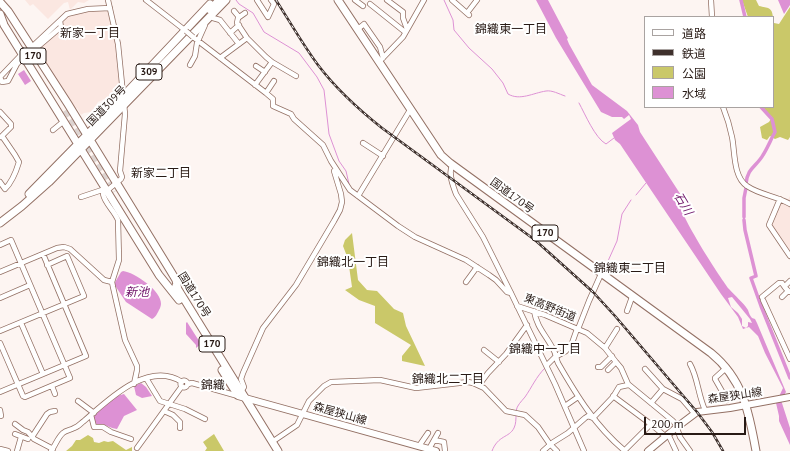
<!DOCTYPE html>
<html>
<head>
<meta charset="utf-8">
<style>
  body { margin:0 }
  #map { position:relative; width:790px; height:451px; overflow:hidden; background:#fdf5f2; font-family:"PT Sans","Noto Sans JP",sans-serif }
  canvas { display:block }
  .legend { position:absolute; left:644px; top:16px; width:130px; height:92px; box-sizing:border-box; background:#fff; border:1px solid #a9a3a1; margin:0; padding:5px 7px; list-style:none; font-size:12px; color:#281a15 }
  .legend li { display:flex; align-items:center; gap:8px; height:20px }
  .legend b { width:20px; border:1px solid #a9a3a1 }
  .scale { position:absolute; left:644px; top:417px; width:102px; height:18px; box-sizing:border-box; border:2px solid #281a15; border-top:0; padding-left:5px; font-size:12px; line-height:14px; white-space:nowrap; color:#281a15; -webkit-text-stroke:3px #fff; paint-order:stroke }
</style>
</head>
<body>
<div id="map">
<canvas width="790" height="451"></canvas>
<ul class="legend">
<li><b style="height:5px;background:#fff"></b>道路</li>
<li><b style="height:5px;background:#3e302c"></b>鉄道</li>
<li><b style="height:11px;background:#cac869"></b>公園</li>
<li><b style="height:11px;background:#dd91d4"></b>水域</li>
</ul>
<div class="scale">200 m</div>
</div>
<script>
const context = document.querySelector('canvas').getContext('2d');
context.lineJoin = 'round';
function fill(path, color) { context.fillStyle = color; context.fill(path, 'evenodd'); }
function trace(path, color, width, dash) { context.strokeStyle = color; context.lineWidth = width; context.lineCap = dash ? 'butt' : 'round'; context.setLineDash(dash || []); context.stroke(path); }
function write(font, color, halo, rows, align = 'center') {
  context.font = font + ' "PT Sans","Noto Sans JP",sans-serif'; context.lineWidth = 4; context.setLineDash([]); context.textBaseline = 'middle'; context.strokeStyle = halo; context.fillStyle = color; for (const [text, x, y, turn = 0] of rows) {
    context.save(); context.translate(x, y); context.rotate((+turn || 0) * Math.PI / 180); context.textAlign = isNaN(turn) ? turn : align; if (halo) context.strokeText(text, 0, 0); context.fillText(text, 0, 0); context.restore();
  }
}
const built = new Path2D(`
  M 25,0 L 89,0 L 84,3 L 78,2 L 70,10 L 68,2 L 64,3 L 48,19 L 33,4 L 30,6 Z
  M 109,9 L 116,44 L 120,96 L 106,98 L 98,102 L 91,112 L 84,113 L 81,115 L 77,108 L 74,109 L 37,50 L 62,28 L 62,21 L 70,14 Z
  M 790,196 L 790,252 L 772,229 L 770,222 L 782,201 L 786,203 Z`);
const green = new Path2D(`
  M 742,0 L 756,0 L 759,6 C 768,8 772,7 773,17 L 748,17 Z
  M 790,7 L 790,137 L 788,140 L 780,137 L 775,139 L 770,136 L 767,140 L 762,138 L 760,127 L 769,122 L 772,117 L 762,107 L 773,107 L 773,18 L 774,23 L 779,24 Z
  M 352,233 L 358,280 L 367,290 L 377,291 L 394,309 L 403,313 L 406,326 L 425,366 L 402,361 L 402,356 L 411,345 L 375,323 L 375,306 L 359,300 L 345,290 L 352,287 L 348,259 L 343,246 L 345,240 Z
  M 214,434 L 224,451 L 205,451 L 207,448 L 203,442 Z
  M 88,435 L 93,438 L 94,442 L 99,443 L 104,441 L 108,442 L 113,441 L 126,450 L 132,447 L 132,451 L 66,451 L 72,446 L 76,440 L 80,440 Z`);
const water = new Path2D(`
  M 536,0 L 548,0 L 568,38 L 567,39 L 569,44 L 592,85 L 627,111 L 638,125 L 640,132 L 690,209 L 678,197 C 676,210 719,276 729,289 C 735,296 743,302 748,310 C 749,313 750,316 752,318 L 755,319 L 757,323 L 786,392 L 781,400 L 790,428 L 790,445 L 779,421 L 779,416 L 776,403 L 783,388 L 765,353 L 758,336 L 749,327 L 743,329 L 738,317 L 721,294 L 620,144 L 615,140 L 612,133 L 631,119 L 629,115 L 624,119 L 622,117 L 612,117 L 601,112 L 556,38 ZM 732,297 L 750,319 L 752,323 L 748,322 L 748,326 L 746,328 L 742,326 L 742,319 L 738,313 L 731,307 L 728,298 Z
  M 778,0 L 790,0 L 790,5 L 784,14 Z
  M 24,70 L 31,81 L 25,85 L 18,74 Z
  M 123,271 C 134,272 162,291 161,304 C 161,305 160,309 159,310 C 157,314 156,317 152,319 L 126,302 L 114,284 L 121,272 Z
  M 187,322 L 201,344 L 196,348 L 196,345 L 186,334 L 186,323 Z
  M 141,383 L 146,387 L 152,396 L 142,398 L 136,395 L 134,386 Z
  M 124,394 L 137,410 L 124,416 L 117,429 C 109,428 106,424 98,425 L 95,423 L 93,416 L 117,396 Z`);
const stream = new Path2D(`
  M 236,0 L 239,4 L 253,13 L 264,32 L 299,53 L 317,77 L 324,90 L 329,134 L 339,161 L 346,171 L 349,184
  M 444,0 L 453,20 L 454,30 L 469,48 L 492,69 L 503,83 L 508,94 C 520,101 533,93 546,91 C 552,90 559,94 565,96
  M 579,103 C 585,114 595,138 606,144 L 614,138
  M 636,195 L 646,183
  M 604,270 L 617,241 L 622,214 L 631,200
  M 516,411 C 517,405 521,402 525,397 C 532,387 536,377 545,368
  M 492,451 C 498,435 509,438 514,428 C 516,424 516,419 516,414`);
const canal = new Path2D(`
  M 741,0 L 745,17
  M 746,184 C 747,168 757,166 763,155 C 768,147 771,139 775,132 L 772,119 L 761,107
  M 744,217 L 744,198 L 746,188
  M 744,220 L 745,230 L 756,276 L 751,278 L 761,306 L 790,378`);
const highwayTunnel = new Path2D(`
  M 66,110 L 116,191`);
const minor = new Path2D(`
  M 108,0 L 118,44 L 125,114 L 120,171 L 122,177 L 121,179 L 103,194 C 105,204 114,210 118,220 L 119,260 L 112,282 L 113,287 L 125,340 L 137,366 L 137,370 L 134,384
  M 146,0 L 186,31
  M 257,0 L 268,17 L 274,4 L 271,0
  M 355,0 L 363,6
  M 387,0 L 403,12 L 403,18 L 407,29
  M 452,0 L 469,15
  M 711,0 L 712,17
  M 370,4 L 405,32
  M 234,11 L 239,17
  M 245,13 L 238,18 L 237,23 L 247,38 L 266,57 L 272,62 L 296,76
  M 467,13 L 477,0
  M 213,18 L 220,20 L 239,44
  M 358,29 L 364,24 L 380,47 L 383,58
  M 230,33 L 239,25
  M 193,37 L 266,93 L 273,99 L 273,106 L 291,114 L 294,119 L 323,145 L 331,161 L 350,190 L 398,226 L 415,237 L 466,260 L 489,275 L 496,280 L 507,292 L 511,293
  M 34,45 L 67,14 L 88,9 L 110,8
  M 34,50 L 61,27 L 60,21
  M 220,58 L 247,38
  M 379,62 L 403,37 L 424,0
  M 190,65 L 195,56 L 197,43 L 205,25
  M 256,66 L 265,72
  M 0,77 L 2,82 L 8,81 L 17,64 L 22,59
  M 0,77 L 22,54
  M 255,85 L 272,62
  M 266,93 L 274,81
  M 723,107 C 727,117 730,127 732,137 C 735,151 733,177 747,186 C 760,195 777,196 790,204
  M 0,112 L 11,124 L 11,127 L 1,137
  M 53,130 L 64,121
  M 363,143 L 383,156
  M 452,166 C 448,173 453,186 456,194 L 483,237 L 511,293 L 555,384 L 584,451
  M 0,182 L 5,189 C 12,182 16,172 19,162 L 15,155 L 2,136
  M 358,196 L 410,110
  M 81,197 L 102,190 L 104,192
  M 780,199 L 769,225 L 790,256
  M 0,245 L 11,240 L 70,378 L 25,397 L 23,396 L 0,343
  M 0,272 L 57,248 L 64,247 L 70,249 L 104,280 L 112,282
  M 466,282 L 477,267
  M 785,286 L 790,281
  M 762,297 L 779,283 L 782,283 C 784,286 786,290 790,292
  M 782,297 L 788,291
  M 0,298 L 30,285
  M 763,300 L 790,359
  M 517,306 L 545,315 L 587,333 L 605,348 L 616,362 L 621,368 L 628,384 L 673,421 L 676,425 L 680,437 L 690,451
  M 534,311 C 537,328 546,335 553,349 C 556,353 556,359 558,363 C 577,396 596,427 625,451
  M 627,311 L 632,297
  M 21,323 L 43,374
  M 578,329 L 589,301 L 601,274
  M 0,331 L 84,296 L 67,256 L 47,265
  M 605,348 L 617,329
  M 484,350 L 499,362
  M 690,364 C 698,378 698,395 705,410
  M 547,365 L 555,357 L 566,351 L 572,343 L 577,329
  M 598,367 L 601,367 L 612,356
  M 726,368 L 715,378 L 715,379 L 727,400
  M 645,369 L 663,389 L 682,399 L 694,413
  M 608,370 L 616,362
  M 146,378 L 160,401 L 185,409 L 205,419
  M180.5 384a3.5 3.5 0 1 1 7 0a3.5 3.5 0 1 1-7 0Z
  M 188,384 L 192,383 L 238,396 L 244,387 L 241,379 L 243,373 L 263,328 L 296,285 L 334,221 L 340,210 L 342,202 L 341,194 L 334,171
  M 479,385 L 488,373 L 506,354 L 527,325
  M 52,386 L 55,394
  M 0,392 L 86,356 L 43,254
  M 613,396 L 652,425 L 665,436
  M 78,401 L 94,413
  M 651,403 L 663,389
  M 565,406 L 578,397
  M 0,410 L 1,416
  M 164,411 L 173,415 L 180,422 L 180,428
  M 91,415 L 94,427 L 103,427 L 111,432 L 131,439
  M 593,418 L 613,397 L 619,387 L 628,385
  M 15,424 L 23,430 L 28,432 L 34,439 L 53,449
  M 15,434 L 28,439
  M 668,434 L 676,451
  M 32,437 L 47,414 L 50,412 L 55,411
  M 434,440 L 444,442 L 445,451
  M 272,442 L 297,425 L 309,401 L 324,386 L 331,382 L 380,380 L 416,388 L 468,382 L 473,383 L 484,388 L 506,411 L 525,415 L 538,427 L 549,443 L 557,451
  M 419,446 L 428,433
  M 137,448 L 182,386
  M 0,449 L 8,451
  M 429,449 L 438,433
  M 625,450 L 651,424
  M 17,451 L 21,437
  M 51,451 C 55,446 58,437 63,433 C 66,430 71,430 74,428 C 78,427 81,423 84,421 C 108,400 148,360 182,382
  M 543,451 L 552,443 L 568,433 L 585,418 L 588,416 L 593,418`);
const major = new Path2D(`
  M 238,396 L 436,451
  M 648,451 L 677,427 L 697,412 L 730,408 L 790,397`);
const highway = new Path2D(`
  M 338,0 L 441,155 L 450,163 L 711,353 C 743,379 749,412 756,451
  M 0,2 L 8,11 L 68,104 L 170,270 L 176,280 L 178,290
  M 210,10 L 219,0
  M 0,14 L 4,25 L 159,275 L 179,300
  M 128,91 L 210,4
  M 29,194 L 132,89
  M 0,223 L 22,206 L 49,182 L 226,0
  M 176,286 L 278,451
  M 222,370 L 237,394`);
const rail = new Path2D(`
  M 276,0 C 290,22 303,45 318,65 C 337,90 358,109 382,128 L 535,240 L 593,292 L 615,316 L 697,412 L 712,432 L 723,451`);
const minorBridge = new Path2D(`
  M 186,31 L 193,37`);
const shields = [
  [33,56,26],
  [149,72,26],
  [545,233,26],
  [212,344,26]
];
const shieldNames = [
  ["170",33,56],
  ["309",149,72],
  ["170",545,233],
  ["170",212,344]
];
const streetNames = [
  ["国道309号",107,106,-46],
  ["国道170号",512,196,36],
  ["国道170号",194,295,58],
  ["東高野街道",550,308,22],
  ["森屋狭山線",735,396,-8],
  ["森屋狭山線",340,414,16]
];
const neighbourhoodNames = [
  ["錦織東一丁目",511,30],
  ["新家一丁目",90,34],
  ["新家二丁目",161,174],
  ["錦織北一丁目",353,263],
  ["錦織東二丁目",630,269],
  ["錦織中一丁目",545,350],
  ["錦織北二丁目",448,380],
  ["錦織",213,386]
];
const waterNames = [
  ["石川",683,204,59],
  ["新池",137,293]
];
fill(built, '#fbe7e1');
fill(green, '#cac869');
fill(water, '#dd91d4');
trace(stream, '#dd91d4', 1);
trace(canal, '#dd91d4', 3.5);
trace(highwayTunnel, '#ddd4d1', 7, [7, 3.5]);
trace(minor, '#937064', 6);
trace(major, '#937064', 8);
trace(highway, '#937064', 9);
trace(minor, '#fff', 4.5);
trace(major, '#fff', 6);
trace(highway, '#fff', 7);
trace(rail, '#3e302c', 2.5);
trace(rail, '#fff', 1, [3]);
trace(minorBridge, '#937064', 6, []);
trace(minorBridge, '#fff', 4.5);
for (const [x, y, w] of shields) { const box = new Path2D(); box.roundRect(x - w / 2, y - 8, w, 16, 3); context.fillStyle = '#fff'; context.fill(box); trace(box, '#281a15', 1); }
write('bold 10px', '#281a15', null, shieldNames);
write('11px', '#281a15', '#fff', streetNames);
write('12px', '#281a15', '#fff', neighbourhoodNames);
write('italic 12px', '#6d1167', '#fff', waterNames);
</script>
</body>
</html>
